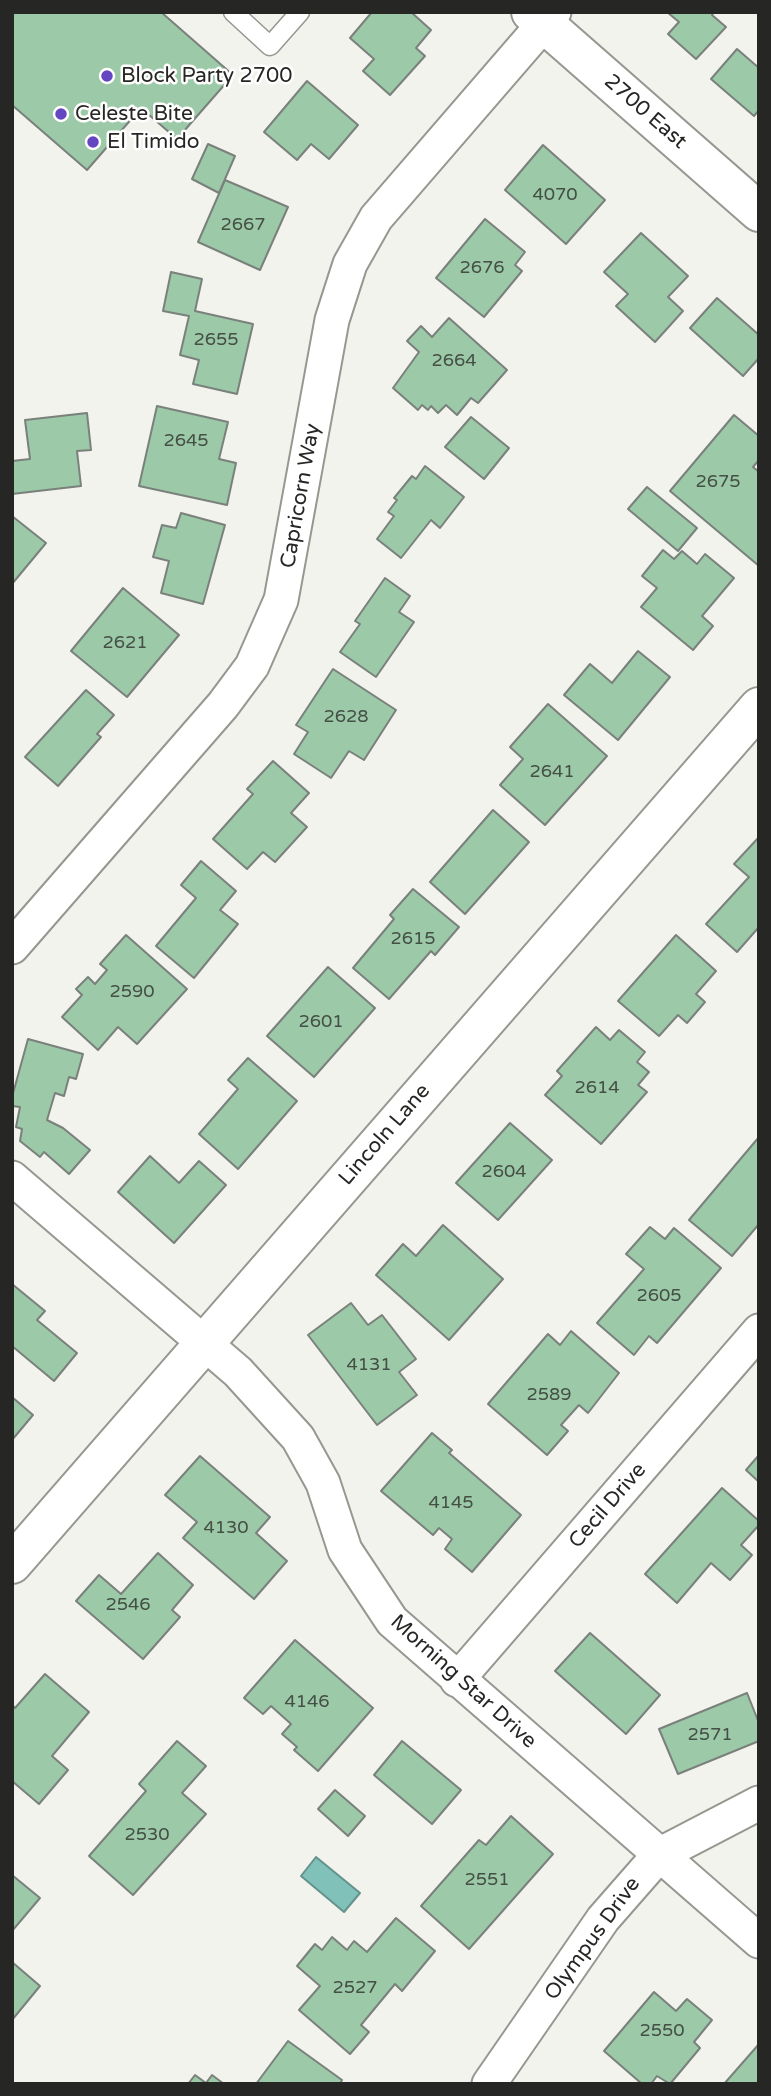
<!DOCTYPE html>
<html>
<head>
<meta charset="utf-8">
<style>
  body { margin:0 }
  #map { position:relative; width:771px; height:2096px; overflow:hidden; background:#f1f3ec; font-family:"Varela Round",sans-serif }
  canvas { display:block }
  .frame { position:absolute; inset:0; border:14px solid #262624; pointer-events:none }
</style>
</head>
<body>
<div id="map">
<canvas width="771" height="2096"></canvas>
<div class="frame"></div>
</div>
<script>
const context = document.querySelector('canvas').getContext('2d');
context.lineJoin = 'round';
function fill(path, color) { context.fillStyle = color; context.fill(path, 'evenodd'); }
function trace(path, color, width, dash) { context.strokeStyle = color; context.lineWidth = width; context.lineCap = dash ? 'butt' : 'round'; context.setLineDash(dash || []); context.stroke(path); }
function write(font, color, halo, rows, align = 'center') {
  context.font = font + ' "Varela Round",sans-serif'; context.lineWidth = 5; context.setLineDash([]); context.textBaseline = 'middle'; context.strokeStyle = halo; context.fillStyle = color; for (const [text, x, y, turn = 0] of rows) {
    context.save(); context.translate(x, y); context.rotate((+turn || 0) * Math.PI / 180); context.textAlign = isNaN(turn) ? turn : align; if (halo) context.strokeText(text, 0, 0); context.fillText(text, 0, 0); context.restore();
  }
}
const water = new Path2D(`
  M 316,1857 L 360,1893 L 344,1912 L 301,1876 Z`);
const building = new Path2D(`
  M 12,12 L 161,12 L 233,75 L 177,139 L 141,108 L 87,170 L 12,105 Z
  M 372,12 L 411,12 L 431,30 L 416,48 L 425,56 L 390,95 L 363,71 L 374,59 L 350,38 Z
  M 667,12 L 714,12 L 712,15 L 726,27 L 696,59 L 668,34 L 679,22 Z
  M 737,49 L 759,68 L 759,110 L 754,116 L 711,79 Z
  M 307,81 L 358,125 L 329,159 L 311,144 L 297,160 L 264,132 Z
  M 208,144 L 235,156 L 219,193 L 192,179 Z
  M 543,145 L 605,200 L 566,244 L 505,190 Z
  M 225,180 L 288,207 L 260,270 L 198,242 Z
  M 485,219 L 525,252 L 515,265 L 522,271 L 484,317 L 436,278 Z
  M 641,233 L 688,276 L 668,297 L 683,311 L 655,342 L 616,306 L 628,294 L 604,272 Z
  M 171,272 L 202,279 L 195,311 L 253,324 L 237,394 L 193,384 L 199,360 L 180,355 L 189,316 L 163,311 Z
  M 717,298 L 759,335 L 759,358 L 743,376 L 690,328 Z
  M 449,318 L 507,370 L 478,403 L 471,398 L 457,415 L 446,405 L 438,413 L 431,406 L 428,410 L 422,405 L 418,410 L 393,388 L 419,352 L 407,341 L 421,326 L 432,337 Z
  M 157,406 L 228,422 L 219,459 L 236,463 L 227,505 L 139,486 Z
  M 87,413 L 91,450 L 77,451 L 81,486 L 12,494 L 12,461 L 30,459 L 25,420 Z
  M 734,415 L 759,436 L 759,460 L 753,467 L 759,472 L 759,566 L 670,491 Z
  M 471,417 L 509,448 L 484,479 L 445,447 Z
  M 425,466 L 464,497 L 440,528 L 431,520 L 401,558 L 377,539 L 394,516 L 388,512 L 397,500 L 394,498 L 412,476 L 416,479 Z
  M 647,487 L 697,528 L 678,551 L 628,509 Z
  M 181,513 L 225,525 L 203,604 L 161,593 L 169,561 L 153,557 L 162,525 L 176,528 Z
  M 12,516 L 46,543 L 12,584 Z
  M 663,550 L 674,559 L 682,551 L 697,564 L 705,554 L 734,578 L 702,616 L 713,626 L 693,650 L 641,607 L 657,588 L 642,576 Z
  M 385,578 L 410,596 L 399,612 L 414,622 L 376,677 L 340,652 L 360,624 L 355,621 Z
  M 123,588 L 179,635 L 127,697 L 71,651 Z
  M 638,651 L 670,677 L 618,740 L 564,695 L 590,664 L 612,683 Z
  M 333,669 L 396,710 L 364,760 L 349,751 L 331,778 L 294,754 L 308,732 L 296,725 Z
  M 86,690 L 114,715 L 97,734 L 101,737 L 58,786 L 25,757 Z
  M 548,704 L 607,756 L 545,825 L 500,785 L 523,759 L 510,747 Z
  M 273,761 L 309,793 L 291,813 L 307,827 L 275,862 L 263,852 L 247,869 L 213,839 L 253,794 L 247,789 Z
  M 493,810 L 529,842 L 465,914 L 430,882 Z
  M 759,837 L 759,927 L 737,952 L 706,924 L 749,877 L 734,864 Z
  M 201,861 L 236,891 L 220,910 L 238,924 L 194,978 L 156,946 L 196,898 L 181,885 Z
  M 413,889 L 459,927 L 435,955 L 431,951 L 389,999 L 353,968 L 394,919 L 390,915 Z
  M 126,935 L 187,989 L 137,1044 L 118,1027 L 98,1050 L 62,1017 L 82,995 L 76,989 L 88,977 L 95,984 L 107,970 L 100,964 Z
  M 676,935 L 716,971 L 696,994 L 705,1002 L 687,1023 L 678,1015 L 659,1036 L 618,1001 Z
  M 328,967 L 375,1008 L 314,1077 L 267,1036 Z
  M 596,1027 L 610,1040 L 619,1030 L 645,1052 L 637,1062 L 649,1072 L 638,1085 L 647,1092 L 601,1144 L 545,1095 L 562,1076 L 557,1071 Z
  M 28,1039 L 83,1054 L 76,1079 L 69,1077 L 64,1096 L 55,1093 L 47,1120 L 63,1128 L 90,1150 L 69,1174 L 44,1152 L 40,1157 L 20,1141 L 22,1129 L 16,1127 L 20,1107 L 12,1106 L 12,1097 Z
  M 248,1058 L 297,1101 L 238,1169 L 199,1134 L 238,1089 L 228,1080 Z
  M 510,1123 L 552,1160 L 498,1220 L 456,1183 Z
  M 759,1137 L 759,1224 L 732,1256 L 689,1220 Z
  M 150,1156 L 179,1183 L 199,1161 L 226,1185 L 174,1243 L 118,1192 Z
  M 443,1225 L 503,1279 L 449,1340 L 376,1275 L 403,1244 L 416,1256 Z
  M 650,1227 L 665,1239 L 674,1228 L 721,1268 L 657,1343 L 649,1336 L 634,1355 L 597,1323 L 644,1269 L 626,1254 Z
  M 12,1284 L 45,1311 L 37,1320 L 77,1353 L 54,1381 L 12,1346 Z
  M 351,1303 L 368,1325 L 382,1315 L 416,1359 L 399,1372 L 417,1395 L 377,1425 L 308,1335 Z
  M 571,1331 L 619,1373 L 588,1413 L 579,1405 L 561,1425 L 568,1431 L 547,1455 L 488,1404 L 548,1334 L 560,1345 Z
  M 12,1397 L 33,1415 L 12,1440 Z
  M 432,1433 L 452,1450 L 449,1453 L 521,1515 L 472,1572 L 445,1549 L 452,1539 L 439,1528 L 433,1535 L 381,1491 Z
  M 759,1455 L 759,1482 L 746,1470 Z
  M 200,1456 L 270,1517 L 256,1533 L 287,1561 L 254,1599 L 183,1538 L 197,1522 L 165,1495 Z
  M 722,1488 L 759,1521 L 759,1525 L 741,1545 L 752,1555 L 730,1580 L 711,1563 L 677,1603 L 645,1574 Z
  M 158,1553 L 193,1585 L 172,1610 L 180,1617 L 143,1659 L 76,1601 L 99,1575 L 121,1594 Z
  M 590,1633 L 660,1695 L 626,1734 L 555,1671 Z
  M 295,1640 L 373,1708 L 318,1771 L 294,1750 L 297,1747 L 282,1734 L 291,1724 L 271,1706 L 263,1714 L 244,1698 Z
  M 45,1674 L 89,1712 L 52,1756 L 68,1770 L 39,1804 L 12,1781 L 12,1705 L 15,1708 Z
  M 747,1693 L 759,1723 L 759,1741 L 678,1774 L 659,1729 Z
  M 177,1741 L 206,1766 L 182,1793 L 206,1814 L 133,1895 L 89,1856 L 146,1791 L 139,1784 Z
  M 402,1741 L 461,1790 L 432,1824 L 374,1775 Z
  M 335,1790 L 365,1816 L 348,1836 L 318,1809 Z
  M 511,1816 L 553,1854 L 469,1949 L 421,1906 L 479,1840 L 486,1845 Z
  M 12,1875 L 40,1898 L 12,1931 Z
  M 396,1918 L 435,1951 L 402,1991 L 395,1984 L 361,2025 L 369,2032 L 350,2054 L 299,2010 L 320,1986 L 297,1966 L 315,1944 L 322,1950 L 332,1937 L 347,1950 L 354,1941 L 367,1952 Z
  M 12,1962 L 40,1986 L 12,2020 Z
  M 654,1992 L 676,2011 L 687,1999 L 712,2020 L 694,2042 L 700,2048 L 670,2084 L 657,2076 L 651,2084 L 642,2084 L 604,2051 Z
  M 288,2041 L 342,2080 L 340,2084 L 256,2084 Z
  M 759,2044 L 759,2084 L 724,2084 Z
  M 195,2075 L 206,2083 L 212,2075 L 224,2084 L 188,2084 Z`);
const service = new Path2D(`
  M 233,12 L 270,46 L 300,12`);
const minor = new Path2D(`
  M 12,947 L 223,705 L 252,666 L 281,600 L 332,320 L 350,264 L 376,218 L 554,12
  M 12,1178 L 238,1372 L 298,1438 L 323,1483 L 345,1550 L 392,1621 L 759,1941
  M 457,1680 L 759,1331
  M 489,2084 L 603,1919 L 659,1855 L 759,1803`);
const tertiary = new Path2D(`
  M 531,12 L 759,212
  M 12,1564 L 759,707`);
const markers = [
  [107,76,7,"#6447c0"],
  [61,114,7,"#6447c0"],
  [93,142,7,"#6447c0"]
];
const numberNames = [
  ["4070",555,195],
  ["2667",243,225],
  ["2676",482,268],
  ["2655",216,340],
  ["2664",454,361],
  ["2645",186,441],
  ["2675",718,482],
  ["2621",125,643],
  ["2628",346,717],
  ["2641",552,772],
  ["2615",413,939],
  ["2590",132,992],
  ["2601",321,1022],
  ["2614",597,1088],
  ["2604",504,1172],
  ["2605",659,1296],
  ["4131",369,1365],
  ["2589",549,1395],
  ["4145",451,1503],
  ["4130",226,1528],
  ["2546",128,1605],
  ["4146",307,1702],
  ["2571",710,1735],
  ["2530",147,1835],
  ["2551",487,1880],
  ["2527",355,1988],
  ["2550",662,2031]
];
const poiNames = [
  ["Block Party 2700",121,76],
  ["Celeste Bite",75,114],
  ["El Timido",107,142]
];
const streetNames = [
  ["2700 East",645,112,41],
  ["Capricorn Way",301,496,-80],
  ["Lincoln Lane",385,1135,-49],
  ["Cecil Drive",608,1506,-49],
  ["Morning Star Drive",463,1682,42],
  ["Olympus Drive",593,1939,-54]
];
fill(water, '#80c1b9');
trace(water, '#65928c', 2);
fill(building, '#9cc9a7');
trace(building, '#7a807c', 2);
trace(service, '#959790', 21);
trace(minor, '#959790', 37);
trace(tertiary, '#959790', 42);
trace(service, '#fff', 18);
trace(minor, '#fff', 33);
trace(tertiary, '#fff', 38);
for (const [x, y, r, color] of markers) { const dot = new Path2D(); dot.arc(x, y, r, 0, 2 * Math.PI); context.fillStyle = color; context.fill(dot); trace(dot, '#fff', 2.5); }
write('18px', '#444f45', null, numberNames);
write('21px', '#262624', '#fff', poiNames, 'left');
write('21px', '#262624', '#fff', streetNames);
</script>
</body>
</html>
